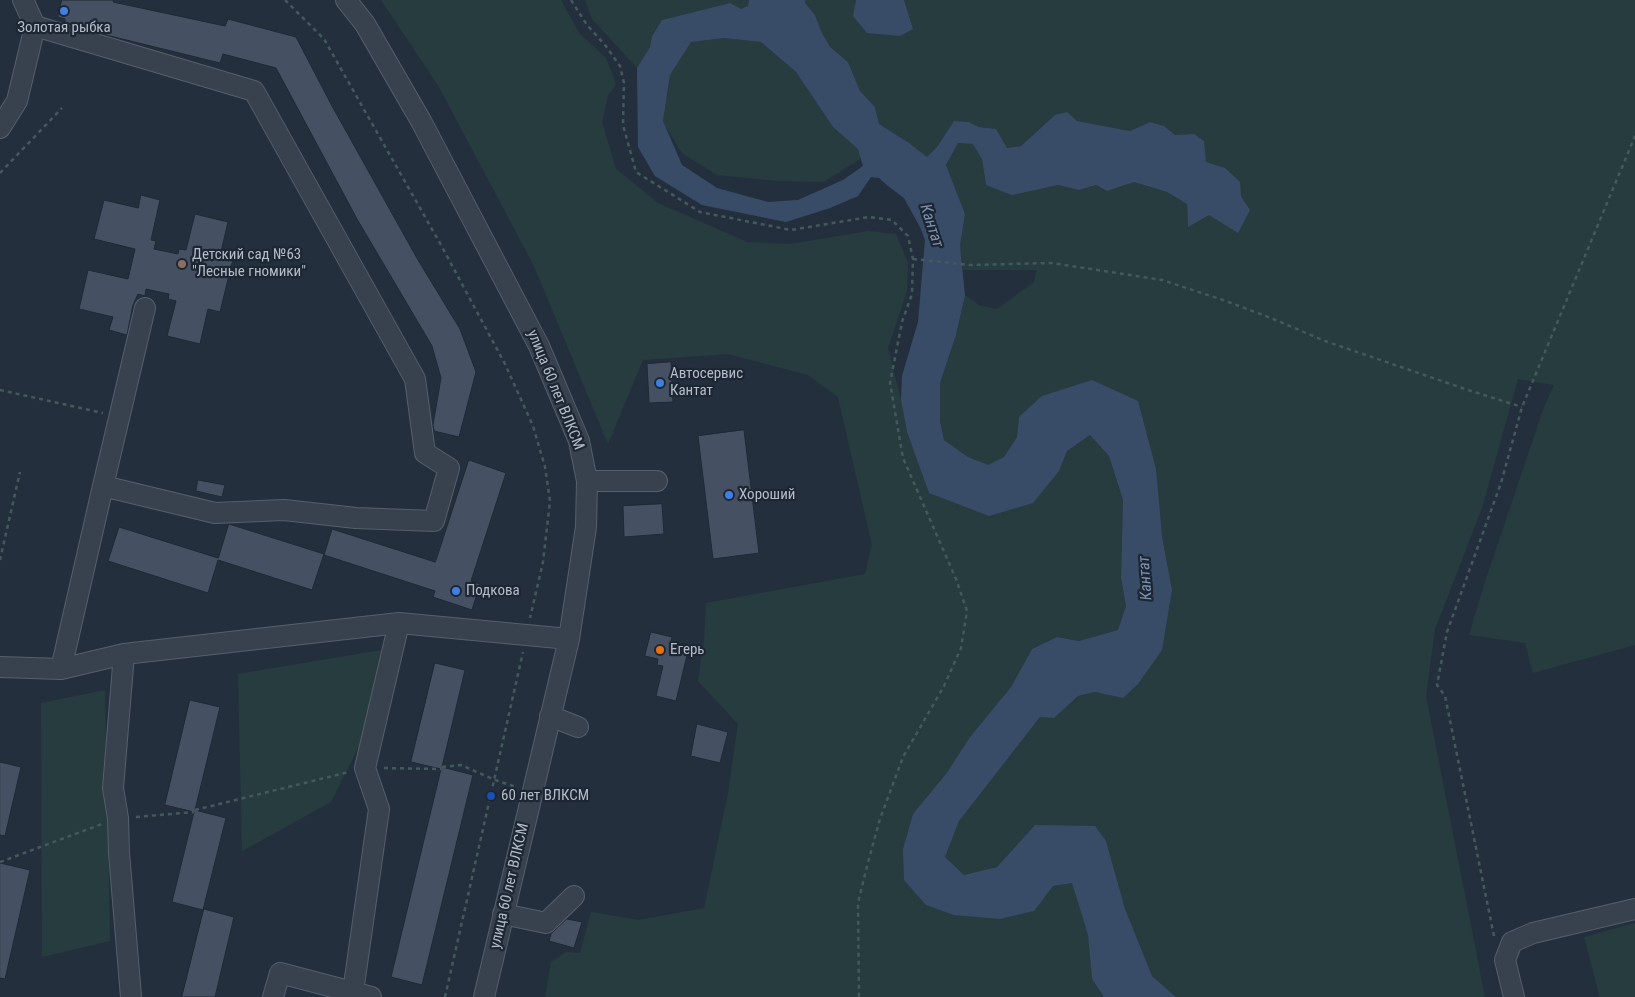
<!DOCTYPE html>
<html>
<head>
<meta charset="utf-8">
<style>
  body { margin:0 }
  canvas { display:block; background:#242f3e }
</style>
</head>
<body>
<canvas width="1635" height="997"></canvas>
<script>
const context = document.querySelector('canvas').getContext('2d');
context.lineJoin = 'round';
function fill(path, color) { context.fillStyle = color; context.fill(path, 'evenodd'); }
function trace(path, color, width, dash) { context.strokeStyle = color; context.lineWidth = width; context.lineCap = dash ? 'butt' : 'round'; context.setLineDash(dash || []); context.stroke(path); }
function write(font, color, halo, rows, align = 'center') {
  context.font = font + ' "Roboto Condensed",sans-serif'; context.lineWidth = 4.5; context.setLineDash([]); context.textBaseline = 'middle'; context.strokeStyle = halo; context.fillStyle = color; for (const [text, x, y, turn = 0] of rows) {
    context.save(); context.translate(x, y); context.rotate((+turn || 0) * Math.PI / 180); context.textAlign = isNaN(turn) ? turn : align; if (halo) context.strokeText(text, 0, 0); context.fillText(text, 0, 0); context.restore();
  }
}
const green = new Path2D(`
  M 381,0 L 561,0 L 579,33 L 606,58 L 616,84 L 608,96 L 602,122 L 616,169 L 658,203 L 747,242 L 791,244 L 868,231 L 896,234 L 908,263 L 907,291 L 888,348 L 901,400 L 907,432 L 929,493 L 1059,471 L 1067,451 L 1090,435 L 1109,456 L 1123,500 L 1121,578 L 1126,606 L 1118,630 L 1079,641 L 1057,637 L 1032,649 L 1011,687 L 970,737 L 946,774 L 903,849 L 1000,919 L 1033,911 L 1053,886 L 1072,883 L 1088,935 L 1092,979 L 1104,997 L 545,997 L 551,962 L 566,952 L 580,953 L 591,912 L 639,920 L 704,908 L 728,793 L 738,724 L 698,681 L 704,641 L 706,603 L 865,574 L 872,545 L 838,397 L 808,375 L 728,354 L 643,360 L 608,444 L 534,266 L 439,87 Z
  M 585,0 L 749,0 L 748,6 L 741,9 L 730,3 L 662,20 L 652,35 L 650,47 L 637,68 L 592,19 Z
  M 805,0 L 856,0 L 853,16 L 913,29 L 904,0 L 1635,0 L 1635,645 L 1533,673 L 1525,643 L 1469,635 L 1484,585 L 1544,407 L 1554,385 L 1518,379 L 1482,508 L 1435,629 L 1426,696 L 1485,997 L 1176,997 L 1152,976 L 1125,909 L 1106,841 L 1035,825 L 997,867 L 964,875 L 945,857 L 959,821 L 1040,717 L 1054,717 L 1078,696 L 1095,692 L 1123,698 L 1172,590 L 1137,401 L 1019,417 L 1017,437 L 1004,457 L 988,466 L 968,457 L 944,440 L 940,421 L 940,383 L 956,335 L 965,295 L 979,305 L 997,309 L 1034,282 L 1037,270 L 963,270 L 960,246 L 965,214 L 946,165 L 958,143 L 974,144 L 982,159 L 986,185 L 1043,187 L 1058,185 L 1079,190 L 1096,185 L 1107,191 L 1134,182 L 1167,192 L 1187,204 L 1188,226 L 1208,215 L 1250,210 L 1225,168 L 1206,162 L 1194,134 L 1175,135 L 1164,126 L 1150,122 L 1130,131 L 1077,121 L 1055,115 L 1021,146 L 1007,148 L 996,129 L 979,127 L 969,122 L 954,121 L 937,147 L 927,158 L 909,143 L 879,124 L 875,107 L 860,91 L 848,62 L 830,47 L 821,31 L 815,15 L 805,3 Z
  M 724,38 L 761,42 L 796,72 L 833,127 L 858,149 L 862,158 L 824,182 L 778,181 L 717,175 L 682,153 L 663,122 L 670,75 L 691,42 Z
  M 382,650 L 364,736 L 331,802 L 242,851 L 238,674 Z
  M 105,690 L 110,941 L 42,957 L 41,703 Z
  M 1635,923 L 1635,997 L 1600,997 L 1584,937 Z`);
const water = new Path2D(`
  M 749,0 L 805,0 L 805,3 L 815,15 L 821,31 L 830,47 L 848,62 L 860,91 L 875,107 L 879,124 L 909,143 L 927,157 L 937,147 L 954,121 L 969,122 L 979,127 L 996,129 L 1007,148 L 1021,146 L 1055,115 L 1067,112 L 1077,121 L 1130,131 L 1150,122 L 1164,126 L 1175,135 L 1194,134 L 1204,141 L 1206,162 L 1225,168 L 1240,182 L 1241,196 L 1250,210 L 1238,233 L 1209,215 L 1188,227 L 1187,204 L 1167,192 L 1134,182 L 1107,191 L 1096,185 L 1079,190 L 1058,185 L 1012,195 L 986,185 L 982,159 L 973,144 L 958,143 L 946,165 L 965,214 L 960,246 L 965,295 L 956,335 L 940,383 L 940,421 L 944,440 L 968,457 L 988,465 L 1004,457 L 1017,437 L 1019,417 L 1042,396 L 1092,380 L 1138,401 L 1156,469 L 1162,536 L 1172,590 L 1162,650 L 1138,684 L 1123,698 L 1095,692 L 1078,696 L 1054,718 L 1040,717 L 959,821 L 945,857 L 964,875 L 997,867 L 1035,825 L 1095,826 L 1106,841 L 1125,909 L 1152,976 L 1176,997 L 1104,997 L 1092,979 L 1088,935 L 1072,883 L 1053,886 L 1034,911 L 1000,919 L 954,915 L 926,905 L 904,880 L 903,849 L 913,814 L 946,774 L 970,737 L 1011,687 L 1032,649 L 1057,637 L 1079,641 L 1118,630 L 1126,606 L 1121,578 L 1123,500 L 1109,456 L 1090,435 L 1067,451 L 1059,471 L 1033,503 L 989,516 L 929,493 L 907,432 L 901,400 L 902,376 L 918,322 L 925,240 L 920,227 L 904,198 L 888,186 L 879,178 L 871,177 L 858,196 L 830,208 L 786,222 L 702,205 L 655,176 L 638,147 L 637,68 L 650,47 L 652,36 L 662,20 L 730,3 L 741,9 L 748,6 ZM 724,38 L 761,42 L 796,72 L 833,127 L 858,149 L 863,166 L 843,180 L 798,200 L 768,202 L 717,188 L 682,165 L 663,121 L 670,75 L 691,42 Z
  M 856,0 L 904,0 L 913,29 L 900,36 L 867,33 L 853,16 Z`);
const building = new Path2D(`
  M 62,0 L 114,0 L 113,2 L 225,26 L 228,19 L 296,37 L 332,106 L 418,260 L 460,329 L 476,372 L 459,437 L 434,431 L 433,425 L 441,378 L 432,346 L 357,219 L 276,68 L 223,54 L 220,63 L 110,36 L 65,22 L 65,19 L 58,17 Z
  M 141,195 L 160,200 L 151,240 L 156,241 L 154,249 L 178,254 L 179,249 L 186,250 L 195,214 L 228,222 L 220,256 L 233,259 L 220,312 L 208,309 L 200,344 L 167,336 L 176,301 L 168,299 L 169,294 L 146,289 L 145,296 L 138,294 L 133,305 L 127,335 L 109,330 L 113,317 L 79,309 L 88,270 L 128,279 L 135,249 L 94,239 L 104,200 L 138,208 Z
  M 671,362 L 673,402 L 649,403 L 647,364 Z
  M 744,430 L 759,553 L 713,559 L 698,436 Z
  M 469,460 L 506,473 L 471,581 L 480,584 L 472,610 L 433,597 L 435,591 L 324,555 L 332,529 L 435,562 Z
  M 198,480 L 225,485 L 222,497 L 196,491 Z
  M 662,504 L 664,534 L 624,537 L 623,506 Z
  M 229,524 L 324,554 L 312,590 L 218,560 L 208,593 L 108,561 L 119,527 L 218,558 Z
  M 651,632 L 672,637 L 671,642 L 689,647 L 676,701 L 656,696 L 663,666 L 657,665 L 658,659 L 645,656 Z
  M 435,663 L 465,670 L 442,767 L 473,775 L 422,985 L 391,977 L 441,769 L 411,762 Z
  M 190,700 L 220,707 L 195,810 L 226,818 L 203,910 L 172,902 L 194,812 L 165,805 Z
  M 697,724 L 728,732 L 720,763 L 691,756 Z
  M 0,762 L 21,767 L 5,836 L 0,835 Z
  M 0,863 L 30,870 L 5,979 L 0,978 Z
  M 204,909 L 234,917 L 215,997 L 182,997 Z
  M 567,919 L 582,922 L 574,948 L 549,941 L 551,934 Z`);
const path = new Path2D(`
  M 285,0 L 324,39 L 441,245 L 505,364 L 533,426 L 545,467 L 550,501 L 543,562 L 530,618
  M 571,0 L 587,25 L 605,45 L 620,66 L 624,83 L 623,125 L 636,172 L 700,212 L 791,230 L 869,217 L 892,220 L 908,236 L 913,259 L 912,294 L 902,322 L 890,383 L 903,458 L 956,579 L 967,611 L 961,648 L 944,686 L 903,757 L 880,819 L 867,866 L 858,903 L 859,997
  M 0,173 L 62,108
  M 913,259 L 970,265 L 1052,263 L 1162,280 L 1223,300 L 1271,318 L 1325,341 L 1468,390 L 1522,407
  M 0,390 L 103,413
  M 0,560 L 20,472
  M 442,767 L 461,765 L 495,780 L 516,787
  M 384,768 L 441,769
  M 195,810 L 349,772
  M 136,817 L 194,812
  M 0,862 L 102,824
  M 1494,936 L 1445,696 L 1437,685 L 1447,632 L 1501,483 L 1522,407 L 1635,136
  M 445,997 L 523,652`);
const minor = new Path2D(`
  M 23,0 L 35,26 L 254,91 L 415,379 L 425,453 L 449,468 L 434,521 L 356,518 L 284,510 L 215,513 L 103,486 L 61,669
  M 346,0 L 365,24 L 421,121 L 539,346 L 579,441 L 587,481 L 586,527 L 569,639 L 484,997
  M 0,128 L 17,101 L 35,26
  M 587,481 L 657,481
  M 103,486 L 145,308
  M 124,654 L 113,788 L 118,818 L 119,853 L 131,997
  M 0,667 L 61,669 L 124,654 L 399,623 L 569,639
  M 550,716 L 578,727
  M 503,914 L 546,923 L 574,896
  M 353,992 L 379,809 L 365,768 L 399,623
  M 273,997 L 280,973 L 371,997
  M 1514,997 L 1505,960 L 1512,942 L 1533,933 L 1635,909`);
const markers = [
  [64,11,5,"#3f7fe0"],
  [182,264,5,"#8d6e63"],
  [660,383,5,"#3f7fe0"],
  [729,495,5,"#3f7fe0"],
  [456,591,5,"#3f7fe0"],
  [660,650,5,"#e8710a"],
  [491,796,5,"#1a4fb4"]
];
const poiNames = [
  ["Золотая рыбка",64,28,"center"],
  ["Детский сад №63",192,255],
  ["\"Лесные гномики\"",192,272],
  ["Автосервис",670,374],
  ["Кантат",670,391],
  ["Хороший",739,495],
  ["Подкова",466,591],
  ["Егерь",670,650],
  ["60 лет ВЛКСМ",501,796]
];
const streetNames = [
  ["улица 60 лет ВЛКСМ",555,390,68],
  ["улица 60 лет ВЛКСМ",510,886,-77]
];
const waterNames = [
  ["Кантат",931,226,72],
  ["Кантат",1146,578,-94]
];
fill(green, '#263c3f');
fill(water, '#394c67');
fill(building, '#455162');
trace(building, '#1f2835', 1);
trace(minor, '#565f6c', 22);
trace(path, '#44595c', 2.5, [4, 4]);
trace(minor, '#38414e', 20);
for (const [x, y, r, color] of markers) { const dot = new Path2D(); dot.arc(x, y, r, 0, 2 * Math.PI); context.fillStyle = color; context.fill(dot); trace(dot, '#1d2633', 2); }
write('15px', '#b4bcc9', '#1d2633', poiNames, 'left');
write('15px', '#b4bcc9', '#1d2633', streetNames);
write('italic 16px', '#7c92b1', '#1d2633', waterNames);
</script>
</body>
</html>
